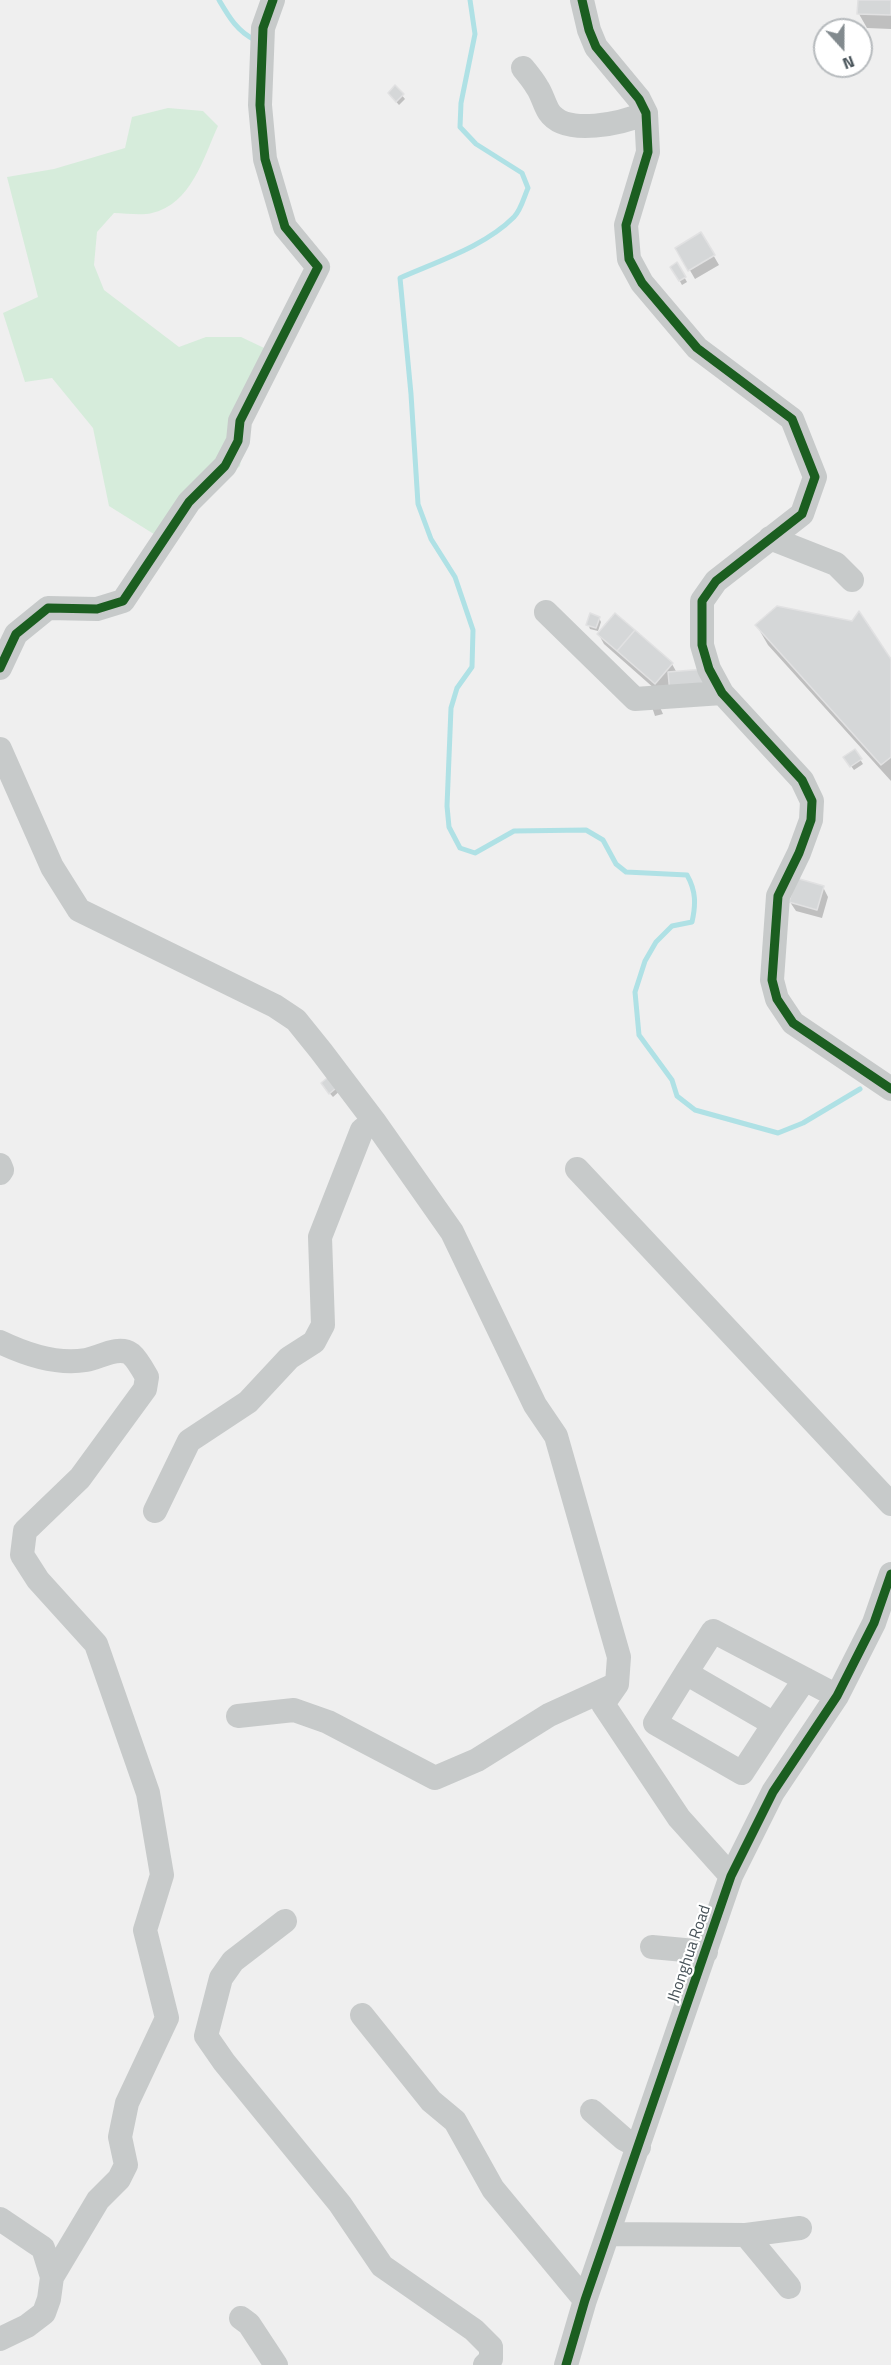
<!DOCTYPE html>
<html>
<head>
<meta charset="utf-8">
<style>
  body { margin:0 }
  #map { position:relative; width:891px; height:2365px; overflow:hidden; background:#efefef; font-family:"Titillium Web",sans-serif }
  canvas { display:block }
  .north { position:absolute; left:813px; top:18px; width:60px; height:60px; box-sizing:border-box; background:#fff; border:2px solid #b6babd; border-radius:50%; rotate:159deg; font-size:16px; font-weight:700; line-height:24px; text-align:center; color:#485359 }
  .north::after { content:''; display:block; margin:auto; width:21px; height:27px; background:#828a8e; clip-path:polygon(50% 0,100% 100%,50% 72%,0 100%) }
</style>
</head>
<body>
<div id="map">
<canvas width="891" height="2365"></canvas>
<div class="north">N</div>
</div>
<script>
const context = document.querySelector('canvas').getContext('2d');
context.lineJoin = 'round';
function fill(path, color) { context.fillStyle = color; context.fill(path, 'evenodd'); }
function trace(path, color, width, dash) { context.strokeStyle = color; context.lineWidth = width; context.lineCap = dash ? 'butt' : 'round'; context.setLineDash(dash || []); context.stroke(path); }
function write(font, color, halo, rows, align = 'center') {
  context.font = font + ' "Titillium Web",sans-serif'; context.lineWidth = 4.5; context.setLineDash([]); context.textBaseline = 'middle'; context.strokeStyle = halo; context.fillStyle = color; for (const [text, x, y, turn = 0] of rows) {
    context.save(); context.translate(x, y); context.rotate((+turn || 0) * Math.PI / 180); context.textAlign = isNaN(turn) ? turn : align; if (halo) context.strokeText(text, 0, 0); context.fillText(text, 0, 0); context.restore();
  }
}
const green = new Path2D(`
  M 168,108 L 203,111 L 218,126 C 203,159 191,204 152,213 C 140,216 126,213 114,213 L 97,232 L 94,265 L 104,290 L 179,347 L 206,337 L 241,337 L 283,357 L 246,424 L 240,466 L 206,497 L 165,541 L 109,506 L 93,428 L 52,378 L 25,382 L 3,313 L 38,297 L 7,177 L 54,169 L 125,148 L 132,117 Z`);
const shadow = new Path2D(`
  M 859,0 L 891,0 L 891,29 L 867,28 L 859,14 Z
  M 395,87 L 405,99 L 399,105 L 392,97 Z
  M 701,234 L 719,265 L 695,279 L 677,248 Z
  M 677,264 L 687,282 L 682,285 L 672,267 Z
  M 616,615 L 672,664 L 677,673 L 664,697 L 604,644 L 599,635 Z
  M 599,618 L 601,622 L 598,631 L 590,629 L 588,624 Z
  M 757,626 L 891,661 L 891,781 L 768,645 Z
  M 659,705 L 663,714 L 655,716 L 652,707 Z
  M 855,751 L 863,764 L 854,770 L 845,758 Z
  M 823,887 L 828,897 L 822,918 L 796,911 L 790,902 Z
  M 325,1088 L 342,1089 L 333,1097 Z`);
const stream = new Path2D(`
  M 219,0 C 229,17 237,31 255,40
  M 470,0 L 475,34 L 461,103 L 460,127 L 476,144 L 522,173 L 528,188 C 524,197 521,210 514,217 C 484,247 438,261 400,278 L 411,394 L 418,504 L 431,539 L 455,577 L 473,630 L 472,667 L 457,688 L 451,708 L 447,806 L 449,827 L 460,848 L 475,853 L 514,831 L 586,830 L 603,840 L 616,864 L 626,872 L 687,875 C 696,891 696,904 692,922 L 672,926 L 656,942 L 645,961 L 635,992 L 639,1035 L 672,1080 L 677,1096 L 695,1110 L 778,1133 L 803,1123 L 860,1089`);
const building = new Path2D(`
  M 858,0 L 891,0 L 891,15 L 857,14 Z
  M 395,85 L 404,94 L 396,102 L 388,93 Z
  M 701,232 L 715,255 L 688,271 L 675,248 Z
  M 677,262 L 686,277 L 679,281 L 670,267 Z
  M 777,606 L 852,621 L 859,611 L 891,659 L 891,757 L 881,765 L 755,625 Z
  M 590,613 L 600,617 L 596,628 L 586,625 Z
  M 615,613 L 635,630 L 617,651 L 597,634 Z
  M 635,630 L 673,663 L 655,684 L 617,651 Z
  M 705,669 L 707,689 L 670,693 L 668,672 Z
  M 855,749 L 862,759 L 850,767 L 843,757 Z
  M 796,878 L 824,886 L 817,910 L 789,902 Z
  M 332,1074 L 341,1084 L 329,1094 L 321,1083 Z`);
const minor = new Path2D(`
  M 582,0 L 589,30 L 596,47 L 639,99 L 646,113 L 648,152 L 626,225 L 629,259 L 642,283 L 697,348 L 792,419 L 815,477 L 802,514 L 716,581 L 702,601 L 702,645 L 709,669 L 722,693 L 802,780 L 812,801 L 811,820 L 799,853 L 778,896 L 772,980 L 777,999 L 793,1023 L 891,1089
  M 523,68 C 528,74 533,80 537,87 C 542,94 544,104 549,112 C 566,137 623,123 646,113
  M 770,538 L 836,564 L 852,580
  M 546,612 L 635,699 L 722,693
  M 0,668 L 16,634 L 48,608 L 97,609 L 123,601 L 189,502 L 225,466 L 238,441 L 240,421 L 318,267 L 285,227 L 265,159 L 260,105 L 263,28 L 273,0
  M 0,749 L 52,867 L 79,910 L 275,1006 L 296,1020 L 321,1051 L 374,1121 L 452,1232 L 535,1405 L 556,1436 L 619,1657 L 617,1684 L 603,1704 L 679,1818 L 731,1876
  M 0,1165 L 2,1170 L 0,1173
  M 577,1169 L 891,1504
  M 0,1342 C 25,1354 57,1365 86,1360 C 99,1358 118,1345 131,1354 C 137,1359 143,1370 147,1377 L 145,1389 L 80,1478 L 25,1531 L 22,1555 L 38,1580 L 96,1644 L 148,1793 L 162,1875 L 145,1930 L 167,2018 L 127,2103 L 120,2137 L 126,2165 L 119,2179 L 98,2200 L 52,2277 L 49,2299 L 44,2313 L 27,2326 L 0,2339
  M 155,1511 L 189,1441 L 248,1402 L 289,1358 L 314,1342 L 323,1325 L 320,1237 L 362,1130 L 374,1121
  M 686,1673 L 655,1723 L 742,1773 L 774,1724
  M 805,1679 L 774,1724 L 686,1673 L 713,1631 L 837,1696
  M 238,1716 L 294,1710 L 328,1722 L 435,1778 L 477,1760 L 549,1715 L 617,1684
  M 285,1921 L 233,1961 L 221,1978 L 206,2036 L 224,2062 L 340,2204 L 382,2266 L 474,2330 L 491,2347 L 491,2359 L 485,2365
  M 652,1947 L 706,1952
  M 362,2015 L 431,2101 L 455,2121 L 493,2189 L 585,2300
  M 592,2111 L 624,2139 L 639,2147
  M 0,2219 L 43,2248 L 52,2277
  M 608,2234 L 746,2235
  M 789,2287 L 746,2235 L 800,2228
  M 241,2318 L 249,2324 L 276,2365
  M 566,2365 L 585,2300 L 731,1876 L 773,1792 L 837,1696 L 874,1623 L 891,1574`);
const cycleway = new Path2D(`
  M 582,0 L 589,30 L 596,47 L 639,99 L 646,113 L 648,152 L 626,225 L 629,259 L 642,283 L 697,348 L 792,419 L 815,477 L 802,514 L 716,581 L 702,601 L 702,645 L 709,669 L 722,693 L 802,780 L 812,801 L 811,820 L 799,853 L 778,896 L 772,980 L 777,999 L 793,1023 L 891,1089
  M 0,668 L 16,634 L 48,608 L 97,609 L 123,601 L 189,502 L 225,466 L 238,441 L 240,421 L 318,267 L 285,227 L 265,159 L 260,105 L 263,28 L 273,0
  M 566,2365 L 585,2300 L 731,1876 L 773,1792 L 837,1696 L 874,1623 L 891,1574`);
const streetNames = [
  ["Jhonghua Road",690,1954,-71]
];
fill(green, '#d6ecdb');
fill(shadow, '#0003');
trace(stream, '#afe1e5', 5);
fill(building, '#d5d7d8');
trace(building, '#e1e1e2', 1.5);
trace(minor, '#c7caca', 24);
trace(cycleway, '#1b5e20', 9);
write('16px', '#485359', '#fff', streetNames);
</script>
</body>
</html>
